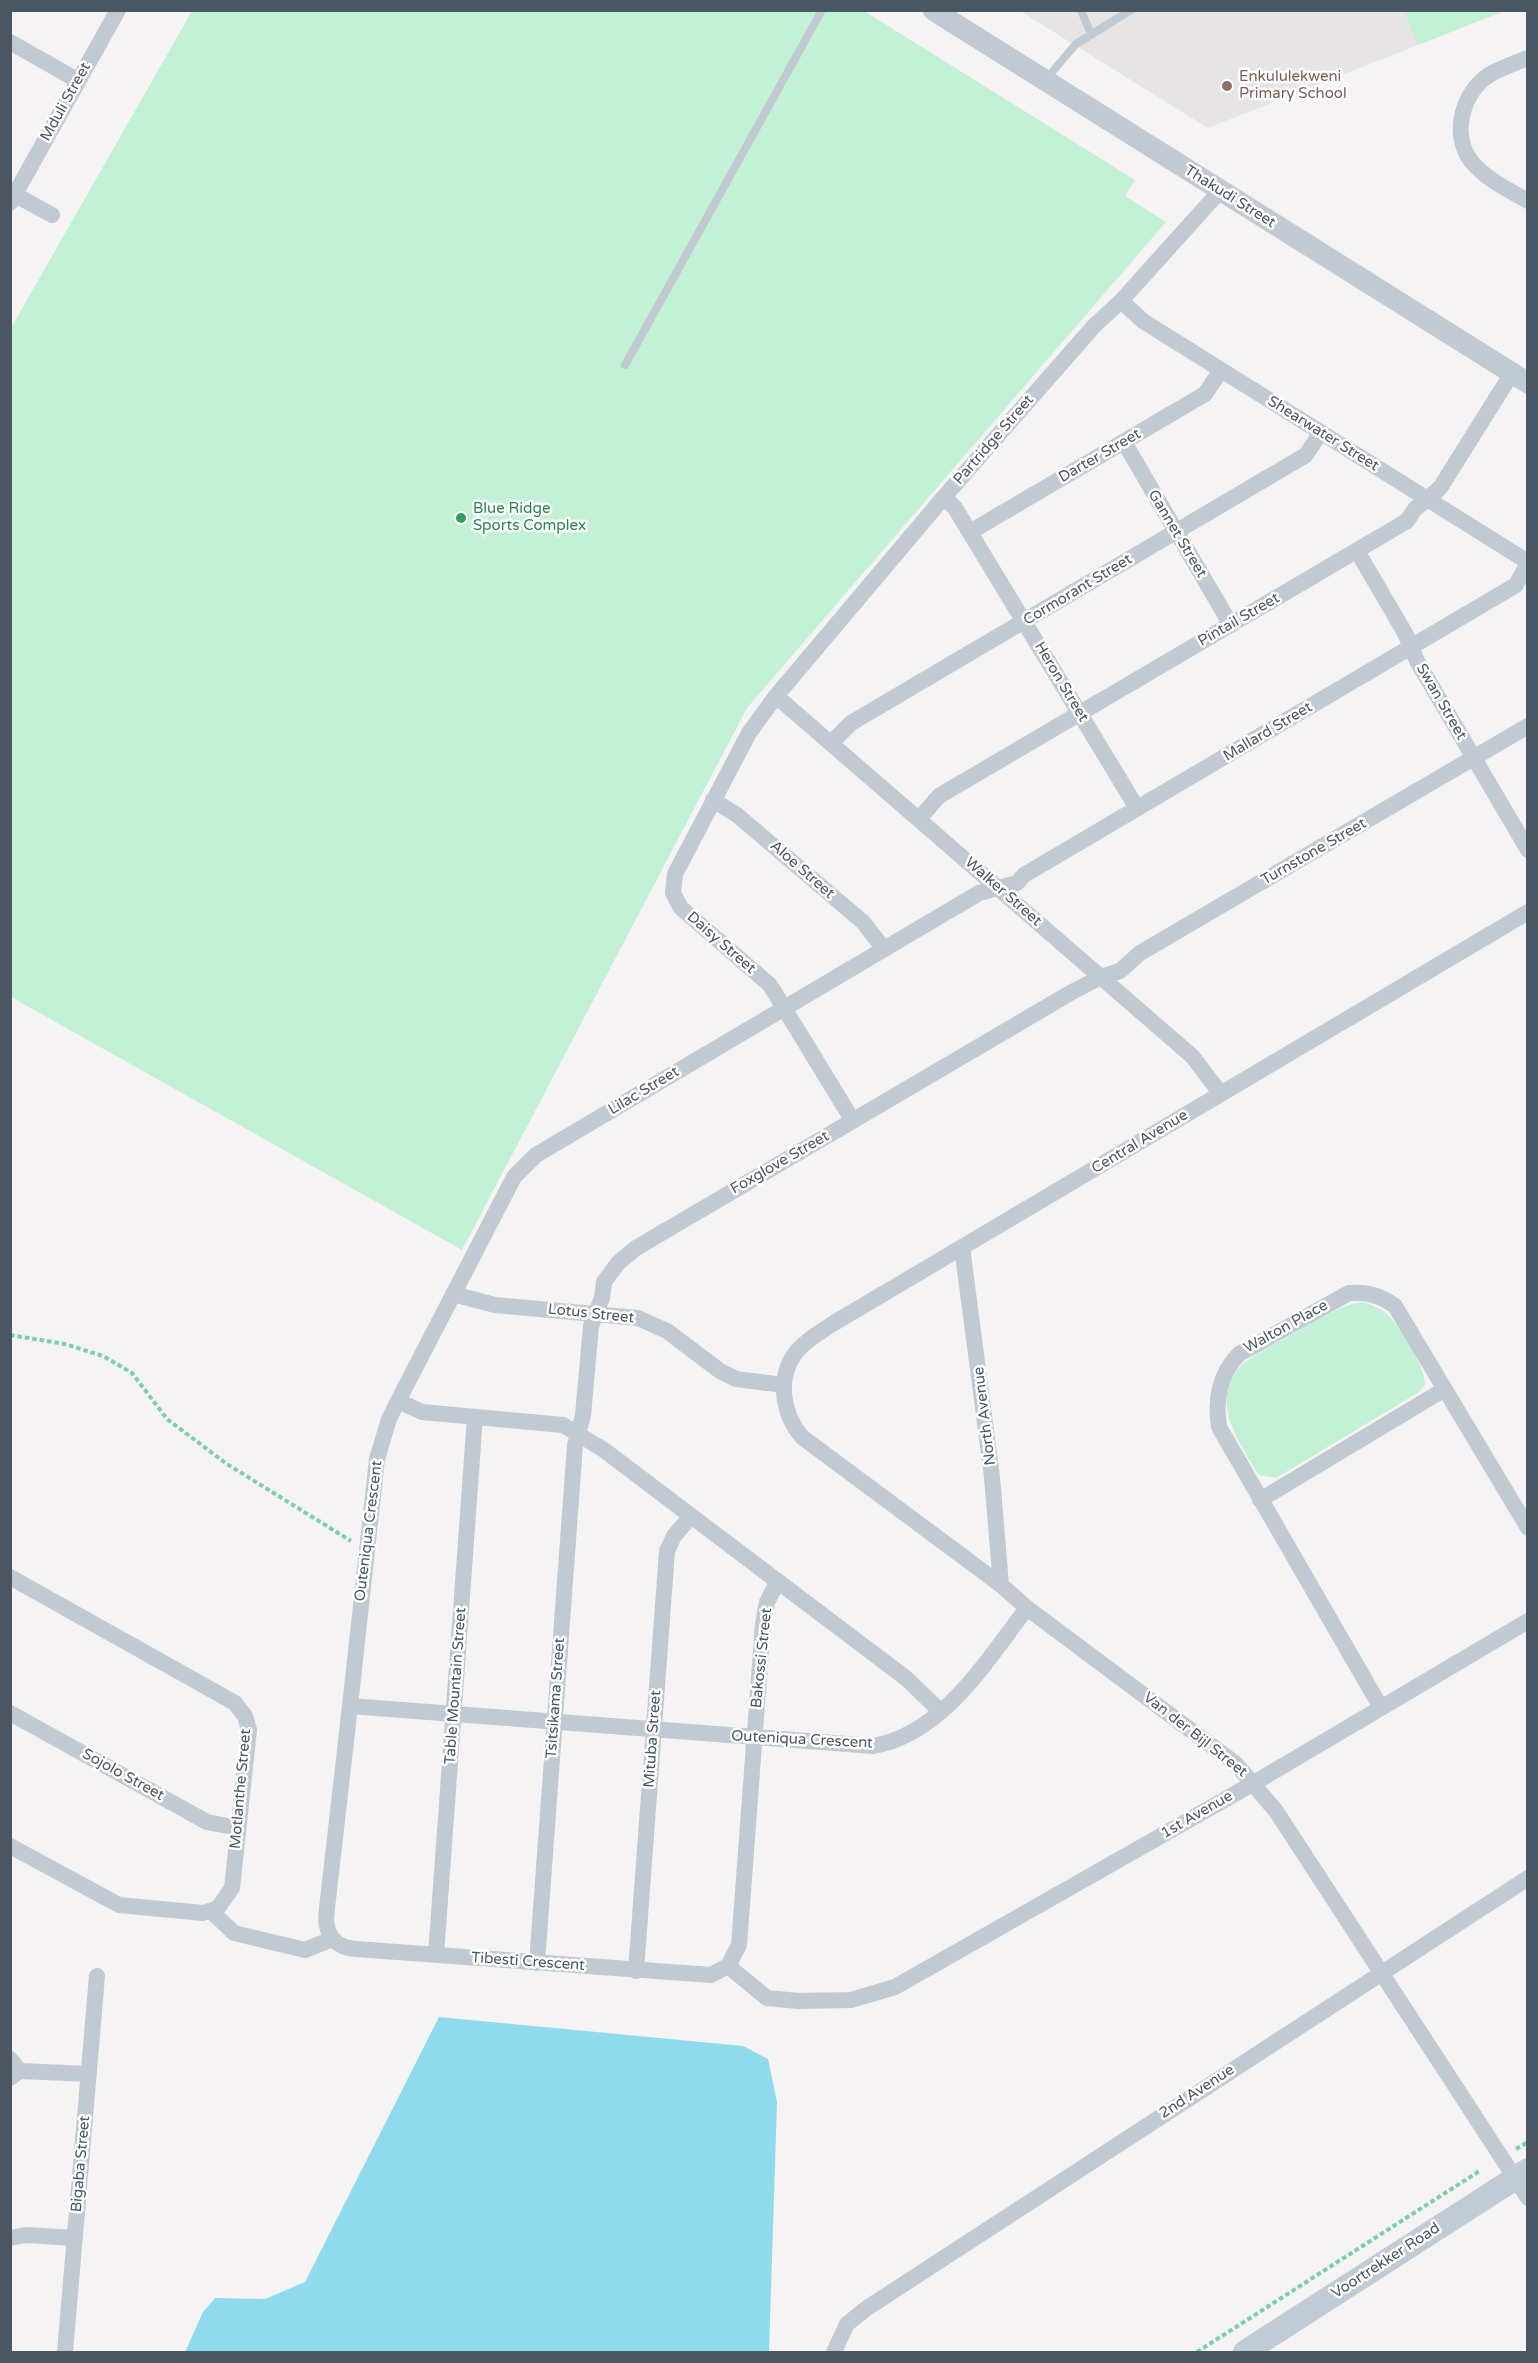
<!DOCTYPE html>
<html>
<head>
<meta charset="utf-8">
<style>
  body { margin:0 }
  #map { position:relative; width:1538px; height:2363px; overflow:hidden; background:#f5f3f3; font-family:"Varela Round",sans-serif }
  canvas { display:block }
  .frame { position:absolute; inset:0; border:12px solid #4a5661; pointer-events:none }
</style>
</head>
<body>
<div id="map">
<canvas width="1538" height="2363"></canvas>
<div class="frame"></div>
</div>
<script>
const context = document.querySelector('canvas').getContext('2d');
context.lineJoin = 'round';
function fill(path, color) { context.fillStyle = color; context.fill(path, 'evenodd'); }
function trace(path, color, width, dash) { context.strokeStyle = color; context.lineWidth = width; context.lineCap = dash ? 'butt' : 'round'; context.setLineDash(dash || []); context.stroke(path); }
function write(font, color, halo, rows, align = 'center') {
  context.font = font + ' "Varela Round",sans-serif'; context.lineWidth = 5; context.setLineDash([]); context.textBaseline = 'middle'; context.strokeStyle = halo; context.fillStyle = color; for (const [text, x, y, turn = 0] of rows) {
    context.save(); context.translate(x, y); context.rotate((+turn || 0) * Math.PI / 180); context.textAlign = isNaN(turn) ? turn : align; if (halo) context.strokeText(text, 0, 0); context.fillText(text, 0, 0); context.restore();
  }
}
const education = new Path2D(`
  M 1020,11 L 1504,11 L 1208,128 Z`);
const green = new Path2D(`
  M 192,11 L 864,11 L 1135,180 L 1125,196 L 1166,222 L 747,708 L 462,1250 L 11,997 L 11,328 Z
  M 1404,11 L 1504,11 L 1418,45 Z
  M 1363,1302 C 1370,1305 1378,1307 1384,1312 C 1400,1324 1426,1367 1425,1385 L 1419,1392 L 1276,1478 L 1259,1475 C 1238,1441 1204,1393 1248,1360 C 1260,1351 1275,1344 1288,1337 C 1312,1323 1335,1307 1363,1302 Z`);
const water = new Path2D(`
  M 439,2017 L 743,2046 L 768,2059 L 777,2102 L 769,2352 L 185,2352 L 203,2312 L 215,2298 L 265,2299 L 305,2282 Z`);
const path = new Path2D(`
  M 10,1335 L 65,1344 L 103,1356 L 132,1373 L 167,1419 L 227,1464 L 351,1541
  M 1516,2149 L 1528,2142
  M 1197,2352 L 1481,2170`);
const service = new Path2D(`
  M 1081,10 L 1091,34
  M 1046,79 L 1076,44 L 1131,10
  M 625,365 L 822,10`);
const minor = new Path2D(`
  M 10,42 L 77,80
  M 1528,58 C 1515,63 1501,68 1489,75 C 1462,93 1451,134 1471,161 C 1484,178 1510,191 1528,201
  M 10,192 L 52,215
  M 10,203 L 118,10
  M 1121,301 L 1143,321 L 1528,562
  M 1124,442 L 1231,625
  M 944,497 L 955,508 L 1137,808
  M 970,532 L 1205,394 L 1221,370
  M 1357,551 L 1405,633 L 1417,661 L 1528,850
  M 776,696 L 1192,1056 L 1221,1094
  M 831,743 L 851,723 L 1306,455 L 1321,432
  M 713,800 L 737,815 L 863,922 L 884,949
  M 919,819 L 939,796 L 1407,521 L 1415,509 L 1440,488 L 1512,373
  M 1528,912 L 834,1323 C 821,1332 804,1341 794,1355 C 777,1380 783,1415 802,1437 L 1001,1585 L 1027,1608 L 1236,1764 L 1276,1811 L 1528,2198
  M 853,1121 L 770,985 L 681,908 L 673,893 L 675,874 L 749,733 L 776,696 L 944,497 L 1094,326 L 1121,301 L 1220,191
  M 962,1247 L 992,1477 L 1001,1585
  M 453,1294 L 495,1305 L 638,1318 L 667,1331 L 720,1371 L 736,1379 L 784,1385
  M 398,1401 L 514,1177 L 536,1155 L 979,893 L 1017,883 L 1024,875 L 1516,585 L 1528,563
  M 1260,1500 L 1445,1389
  M 10,1577 L 235,1703 L 245,1716 L 249,1730 L 232,1888 L 218,1908 L 203,1913 L 119,1905 L 10,1846
  M 350,1706 L 326,1917 C 326,1936 337,1948 356,1949 L 711,1975 L 728,1966 L 739,1945 L 763,1624 L 767,1602 L 778,1581
  M 1380,1706 L 1219,1427 C 1215,1399 1219,1375 1239,1354 L 1349,1293 C 1367,1292 1380,1295 1395,1306 L 1528,1528
  M 941,1712 L 907,1679 L 604,1450 L 563,1425 L 422,1412 L 398,1401 L 389,1419 L 377,1459 L 350,1706 L 873,1746 C 942,1735 988,1659 1027,1608
  M 10,1713 L 207,1822 L 238,1828
  M 211,1911 L 234,1933 L 305,1950 L 332,1939
  M 436,1955 L 475,1417
  M 537,1963 L 575,1445 L 583,1415 L 591,1326 L 602,1298 L 604,1282 L 618,1263 L 636,1248 L 1072,992 L 1101,977 L 1120,971 L 1140,953 L 1528,726
  M 728,1966 L 767,1998 L 798,2001 L 851,2000 L 895,1987 L 1254,1783 L 1528,1621
  M 636,1971 L 667,1551 L 674,1536 L 691,1516
  M 10,2059 L 20,2071
  M 10,2078 L 20,2071 L 89,2074
  M 10,2238 L 26,2235 L 75,2238
  M 65,2352 L 97,1976
  M 834,2352 L 847,2324 L 867,2308 L 1528,1878`);
const tertiary = new Path2D(`
  M 933,10 L 1528,383`);
const secondary = new Path2D(`
  M 1245,2352 L 1528,2170`);
const markers = [
  [1227,86,6,"#8d6e63"],
  [461,518,6,"#2e9e5b"]
];
const educationNames = [
  ["Enkululekweni",1239,77],
  ["Primary School",1239,94]
];
const streetNames = [
  ["Mduli Street",66,102,-61],
  ["Thakudi Street",1230,197,32],
  ["Shearwater Street",1323,434,32],
  ["Partridge Street",994,440,-49],
  ["Darter Street",1100,456,-30],
  ["Gannet Street",1177,534,59],
  ["Cormorant Street",1078,590,-31],
  ["Pintail Street",1239,620,-30],
  ["Heron Street",1061,682,59],
  ["Swan Street",1441,702,60],
  ["Mallard Street",1268,732,-31],
  ["Turnstone Street",1314,852,-30],
  ["Aloe Street",802,870,41],
  ["Walker Street",1003,892,41],
  ["Daisy Street",721,943,41],
  ["Lilac Street",644,1091,-31],
  ["Central Avenue",1140,1142,-31],
  ["Foxglove Street",780,1163,-30],
  ["Lotus Street",591,1314,6],
  ["Walton Place",1286,1327,-29],
  ["North Avenue",985,1416,-97],
  ["Outeniqua Crescent",369,1531,-83],
  ["Bakossi Street",762,1658,-84],
  ["Table Mountain Street",456,1686,-86],
  ["Tsitsikama Street",556,1698,-86],
  ["Van der Bijl Street",1195,1735,38],
  ["Mituba Street",653,1739,-86],
  ["Outeniqua Crescent",802,1740,3],
  ["Sojolo Street",123,1775,29],
  ["Motlanthe Street",241,1789,-85],
  ["1st Avenue",1197,1815,-30],
  ["Tibesti Crescent",528,1962,4],
  ["2nd Avenue",1197,2092,-33],
  ["Bigaba Street",81,2164,-85],
  ["Voortrekker Road",1386,2261,-33]
];
const leisureNames = [
  ["Blue Ridge",473,509],
  ["Sports Complex",473,526]
];
fill(education, '#e6e4e5');
fill(green, '#c3f1d5');
fill(water, '#90daee');
trace(path, '#7ad0a6', 4, [4.5, 3]);
trace(service, '#c1cad2', 8);
trace(minor, '#c1cad2', 16);
trace(tertiary, '#c1cad2', 21);
trace(secondary, '#c1cbd6', 24);
for (const [x, y, r, color] of markers) { const dot = new Path2D(); dot.arc(x, y, r, 0, 2 * Math.PI); context.fillStyle = color; context.fill(dot); trace(dot, '#fff', 2); }
write('15px', '#785e54', '#fff', educationNames, 'left');
write('15px', '#4a5661', '#fff', streetNames);
write('15px', '#27864d', '#fff', leisureNames, 'left');
</script>
</body>
</html>
